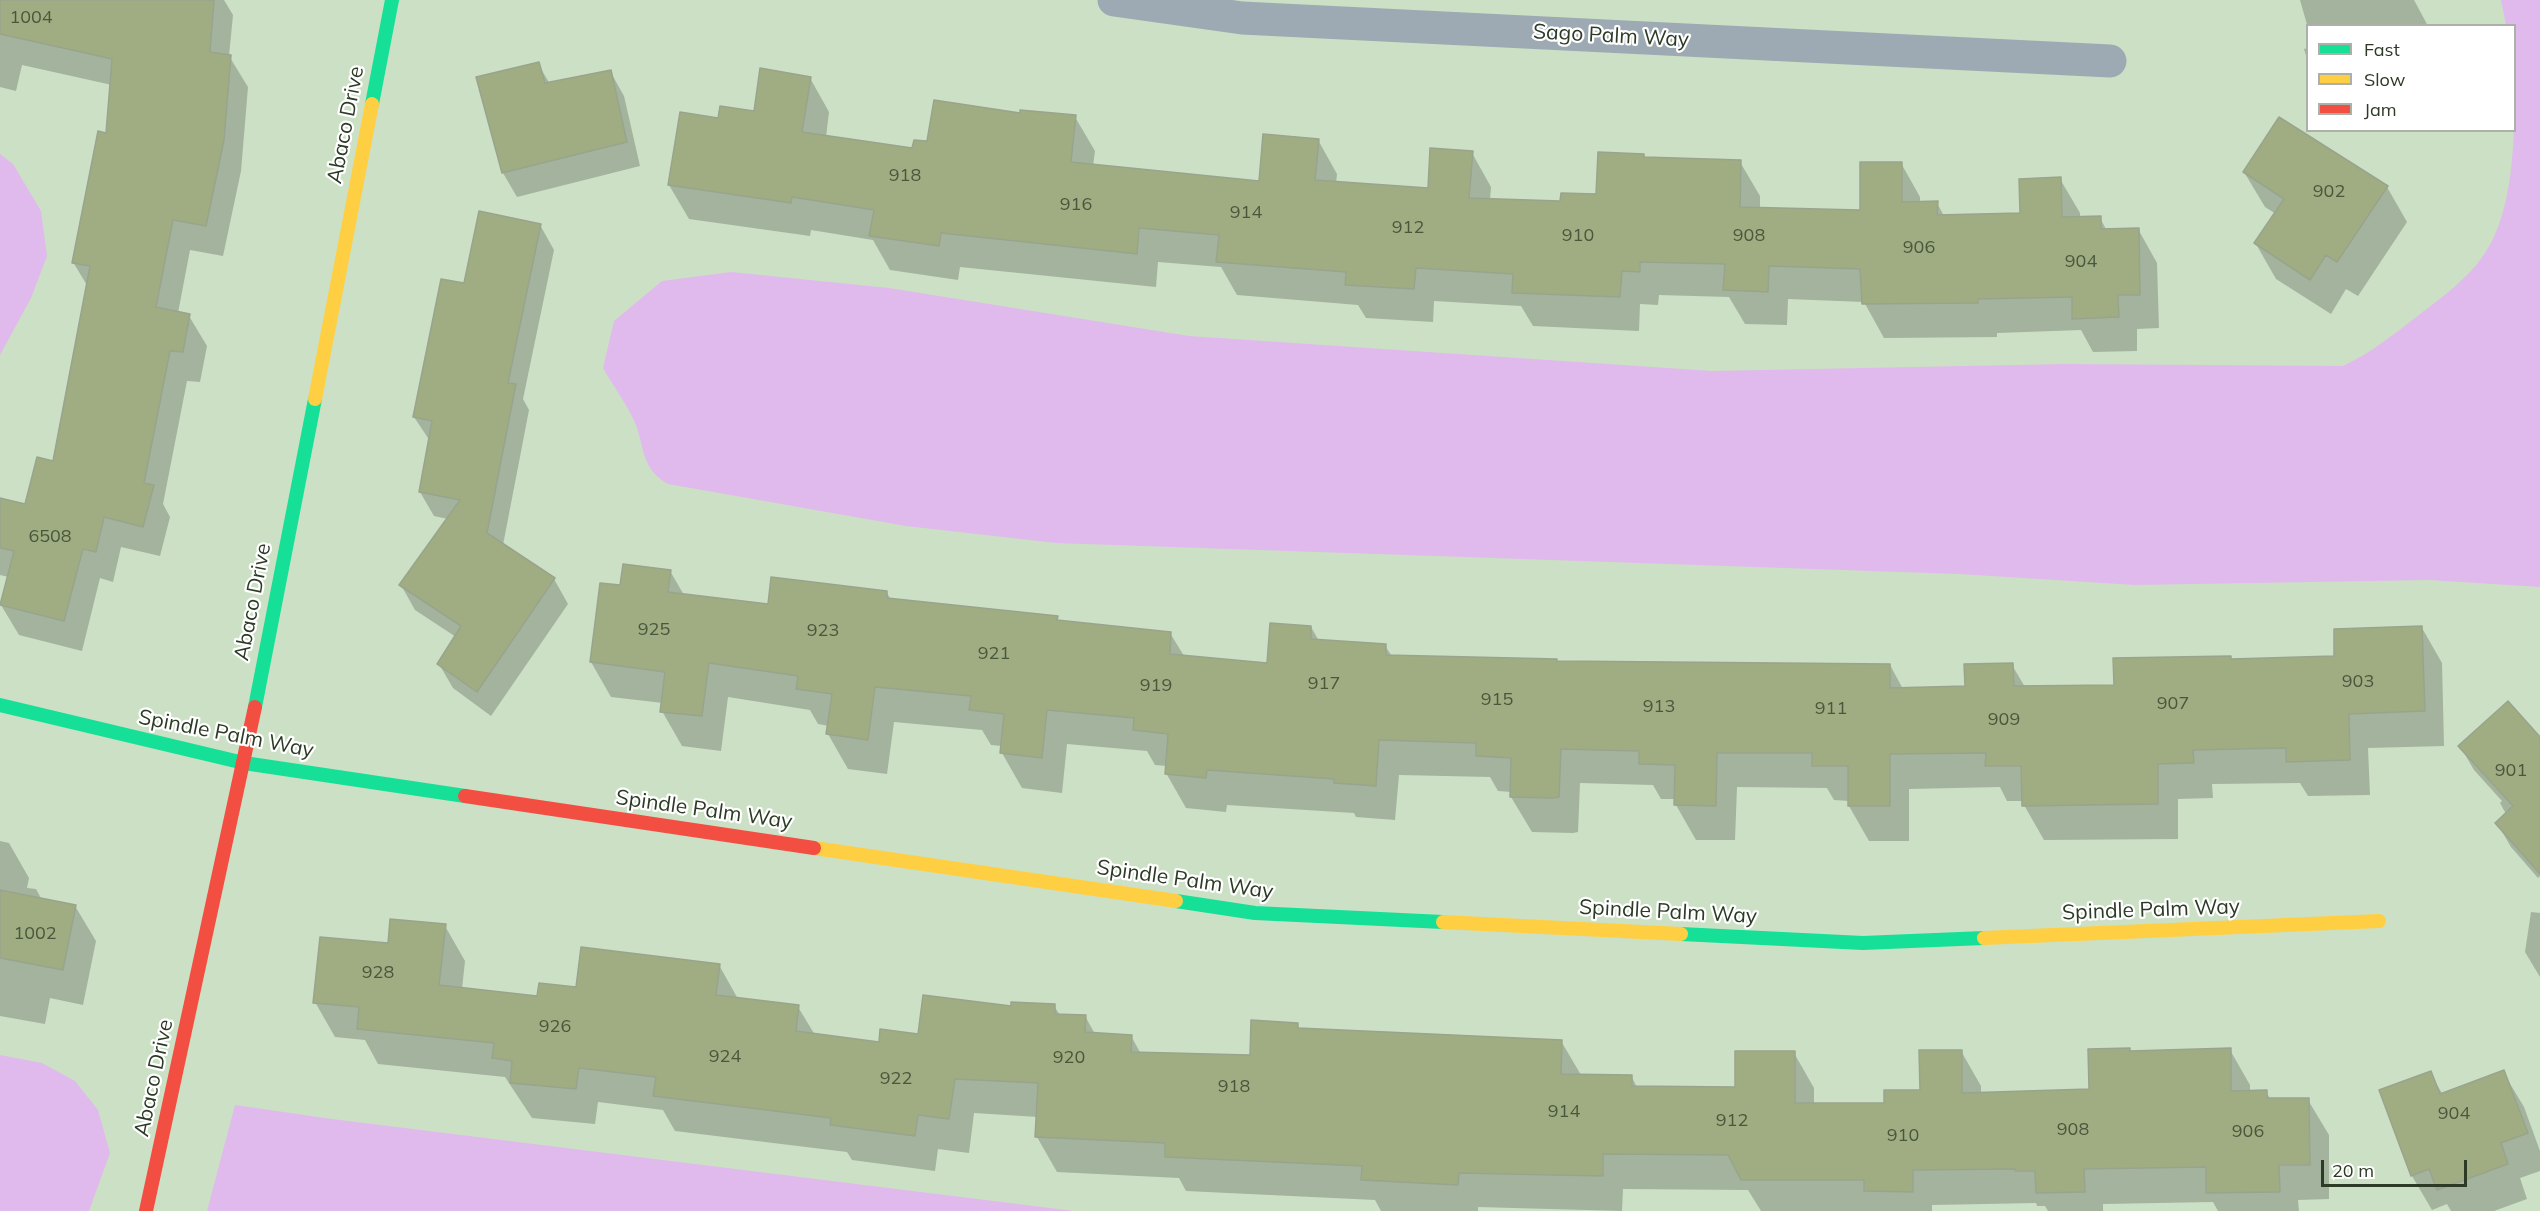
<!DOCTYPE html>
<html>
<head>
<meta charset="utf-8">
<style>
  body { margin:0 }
  #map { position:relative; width:2540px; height:1211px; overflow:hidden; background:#cce0c5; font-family:Mulish,sans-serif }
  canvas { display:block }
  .legend { position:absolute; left:2306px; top:24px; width:210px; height:108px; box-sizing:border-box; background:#fff; border:2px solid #abb0a8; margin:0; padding:8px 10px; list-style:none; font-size:18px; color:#2c3a26 }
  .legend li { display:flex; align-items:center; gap:12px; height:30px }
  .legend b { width:30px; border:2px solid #abb0a8 }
  .scale { position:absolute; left:2321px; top:1160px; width:146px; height:27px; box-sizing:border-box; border:3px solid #2c3a26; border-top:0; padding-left:8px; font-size:18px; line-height:21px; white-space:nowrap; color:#2c3a26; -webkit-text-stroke:4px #fff; paint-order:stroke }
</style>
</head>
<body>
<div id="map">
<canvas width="2540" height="1211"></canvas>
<ul class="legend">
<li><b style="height:8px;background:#16e098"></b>Fast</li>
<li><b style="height:8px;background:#ffcf43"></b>Slow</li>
<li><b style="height:8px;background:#f24e42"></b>Jam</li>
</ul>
<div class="scale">20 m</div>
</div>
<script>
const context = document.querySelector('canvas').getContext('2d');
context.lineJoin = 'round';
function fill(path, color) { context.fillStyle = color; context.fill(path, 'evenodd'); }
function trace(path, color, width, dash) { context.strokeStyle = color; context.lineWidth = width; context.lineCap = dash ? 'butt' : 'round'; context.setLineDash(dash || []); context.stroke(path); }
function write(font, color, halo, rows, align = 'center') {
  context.font = font + ' Mulish,sans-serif'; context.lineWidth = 4.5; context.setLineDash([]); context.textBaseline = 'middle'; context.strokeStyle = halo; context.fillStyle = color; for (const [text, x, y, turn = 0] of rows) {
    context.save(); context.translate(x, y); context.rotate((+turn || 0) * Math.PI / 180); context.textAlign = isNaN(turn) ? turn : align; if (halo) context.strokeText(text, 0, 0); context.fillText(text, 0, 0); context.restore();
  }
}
const water = new Path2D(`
  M 2501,0 L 2540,0 L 2540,587 L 2429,580 L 2135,585 L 1959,574 L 1056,543 L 906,526 L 668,484 C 642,469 645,451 636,425 C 628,406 614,387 603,368 L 614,321 L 662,281 L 731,272 L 889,288 L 1189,336 L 1712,371 L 2065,364 L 2343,366 C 2371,353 2394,334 2419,315 C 2442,297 2469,278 2485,253 C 2522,199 2514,90 2514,26 L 2506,25 Z
  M 0,154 L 13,164 L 41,211 L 47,256 L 31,298 L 0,355 Z
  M 0,1055 L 42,1063 L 75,1081 L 98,1110 L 110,1153 L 89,1211 L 0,1211 Z
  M 235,1105 L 332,1119 L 1074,1211 L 207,1211 Z`);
const shadow = new Path2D(`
  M 0,0 L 224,0 L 233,15 L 229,56 L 248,87 L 241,171 L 223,256 L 190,250 L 178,313 L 189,316 L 207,346 L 200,382 L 187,381 L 163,504 L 170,517 L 160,556 L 121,547 L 113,582 L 100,578 L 82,651 L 19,635 L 1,605 L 9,577 L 0,575 L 0,499 L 27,506 L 54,463 L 88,287 L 73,262 L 108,134 L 112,85 L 22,65 L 16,91 L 0,87 Z
  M 2300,0 L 2414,0 L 2428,26 L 2308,26 L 2308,28 Z
  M 2308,48 L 2308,62 L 2304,49 Z
  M 538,64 L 550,84 L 610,71 L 624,96 L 640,166 L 517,197 L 503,173 Z
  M 810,78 L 829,112 L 826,137 L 914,150 L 928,143 L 1021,115 L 1075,117 L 1095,151 L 1093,166 L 1261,182 L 1318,140 L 1337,174 L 1336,183 L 1429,190 L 1472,153 L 1491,187 L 1490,200 L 1561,203 L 1597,196 L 1644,155 L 1646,159 L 1740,162 L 1760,196 L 1760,209 L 1862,212 L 1901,163 L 1920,197 L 1920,203 L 1937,203 L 1944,216 L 2022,215 L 2060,179 L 2080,213 L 2080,218 L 2100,218 L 2107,231 L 2138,229 L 2157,263 L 2159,328 L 2137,329 L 2137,351 L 2093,352 L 2081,330 L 1997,333 L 1997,337 L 1884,338 L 1864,302 L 1788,299 L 1787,325 L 1745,324 L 1729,297 L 1659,295 L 1658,305 L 1640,304 L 1639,331 L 1533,326 L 1521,306 L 1434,301 L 1433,322 L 1366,318 L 1358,305 L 1237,295 L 1221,267 L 1158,262 L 1156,287 L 960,267 L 958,280 L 890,270 L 873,240 L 811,230 L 810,236 L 689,219 L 669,185 L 719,119 L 755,113 Z
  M 2244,172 L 2387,187 L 2407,222 L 2358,296 L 2346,289 L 2331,314 L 2276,279 L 2256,244 L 2276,214 L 2265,207 Z
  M 540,225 L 554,250 L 523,399 L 529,410 L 503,545 L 554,579 L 568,604 L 491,716 L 453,688 L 439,664 L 456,637 L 415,610 L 401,585 L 448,519 L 434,516 L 420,492 L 430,441 L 414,417 L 466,285 Z
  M 670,571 L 684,595 L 769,605 L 887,593 L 891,600 L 1057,617 L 1059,622 L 1170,633 L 1184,656 L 1268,664 L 1311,627 L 1319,641 L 1385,646 L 1392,656 L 1557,662 L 1890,665 L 1903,689 L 1966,688 L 2012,665 L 2025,687 L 2115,686 L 2230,657 L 2232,660 L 2336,657 L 2422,628 L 2442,663 L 2444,746 L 2368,748 L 2370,795 L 2308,796 L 2300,783 L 2212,784 L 2213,798 L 2178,799 L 2178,839 L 2044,840 L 2024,805 L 2023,801 L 2007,801 L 2000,787 L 1909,789 L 1909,841 L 1869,841 L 1849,806 L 1849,801 L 1834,800 L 1827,788 L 1737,787 L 1735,840 L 1696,840 L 1676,805 L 1676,799 L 1661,799 L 1653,785 L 1580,783 L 1578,832 L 1573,833 L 1532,832 L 1511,797 L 1512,792 L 1498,791 L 1490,777 L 1399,775 L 1395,820 L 1356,817 L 1354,813 L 1227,805 L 1226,812 L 1186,808 L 1166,773 L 1167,766 L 1155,765 L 1147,751 L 1067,744 L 1062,793 L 1022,788 L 1002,753 L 1002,746 L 991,745 L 982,730 L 894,722 L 887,774 L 848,769 L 828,734 L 829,726 L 818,724 L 810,710 L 728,697 L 721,751 L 682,746 L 662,711 L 663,703 L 611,697 L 591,662 L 621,587 Z
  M 2540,736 L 2540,876 L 2538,878 L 2511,847 L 2497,823 L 2506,814 L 2500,803 L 2502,801 L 2474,770 L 2460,746 Z
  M 0,841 L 9,843 L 29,878 L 27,888 L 36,889 L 42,900 L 75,906 L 96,941 L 83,1005 L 50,998 L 45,1024 L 0,1016 Z
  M 2531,912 L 2540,913 L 2540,977 L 2525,952 Z
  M 445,926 L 465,961 L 462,989 L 539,998 L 719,965 L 738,999 L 798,1007 L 815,1035 L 880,1044 L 920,1035 L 1012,1007 L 1054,1006 L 1060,1015 L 1085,1016 L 1095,1034 L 1131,1036 L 1141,1054 L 1251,1057 L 1297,1024 L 1300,1029 L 1561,1041 L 1581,1075 L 1631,1076 L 1637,1087 L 1736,1088 L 1794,1053 L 1814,1088 L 1814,1104 L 1886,1105 L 1921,1091 L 1961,1051 L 1981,1086 L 1981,1094 L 2091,1091 L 2129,1050 L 2131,1053 L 2230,1050 L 2250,1085 L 2250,1092 L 2266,1092 L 2271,1100 L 2308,1100 L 2329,1135 L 2329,1199 L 2298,1200 L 2299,1211 L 2218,1211 L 2213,1202 L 2103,1204 L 2103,1211 L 2048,1211 L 2045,1206 L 2037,1206 L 2036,1203 L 1932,1205 L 1932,1211 L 1761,1211 L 1748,1190 L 1623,1189 L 1622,1211 L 1478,1207 L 1478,1211 L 1381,1211 L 1375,1200 L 1186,1191 L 1179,1178 L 1057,1172 L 1037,1137 L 1038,1117 L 974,1113 L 969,1153 L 938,1149 L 935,1171 L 852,1160 L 847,1152 L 675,1131 L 663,1110 L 598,1102 L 595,1124 L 532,1118 L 505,1077 L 378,1064 L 365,1040 L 335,1037 L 315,1002 L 389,945 Z
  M 2503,1072 L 2524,1107 L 2540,1151 L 2540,1171 L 2520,1178 L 2527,1199 L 2494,1211 L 2451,1211 L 2447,1204 L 2432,1210 L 2412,1176 L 2430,1073 L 2443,1095 Z`);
const building = new Path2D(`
  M 0,0 L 214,0 L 210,52 L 231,55 L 224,140 L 206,226 L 173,220 L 156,307 L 190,314 L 183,352 L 170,351 L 144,483 L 154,485 L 143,527 L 104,517 L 96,552 L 83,549 L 64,621 L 0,605 L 14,551 L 0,548 L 0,498 L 25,504 L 37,457 L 53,461 L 90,266 L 72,263 L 98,131 L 106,133 L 112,59 L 0,34 Z
  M 539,62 L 545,83 L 611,70 L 627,142 L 502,173 L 476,77 Z
  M 760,68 L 811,77 L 802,132 L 912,148 L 914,140 L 927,141 L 934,100 L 1020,113 L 1020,110 L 1076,115 L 1071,162 L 1259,181 L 1263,134 L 1319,139 L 1315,180 L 1428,188 L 1430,148 L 1473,151 L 1469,198 L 1560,201 L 1561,193 L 1596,194 L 1598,152 L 1644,154 L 1644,157 L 1741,160 L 1740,207 L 1860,210 L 1860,162 L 1902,162 L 1902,202 L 1938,201 L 1937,215 L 2020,213 L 2019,179 L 2061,177 L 2062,217 L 2101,216 L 2101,229 L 2139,228 L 2140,295 L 2118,295 L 2119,317 L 2072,319 L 2072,297 L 1978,299 L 1978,303 L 1862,304 L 1860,269 L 1769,266 L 1768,292 L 1723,290 L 1725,264 L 1640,262 L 1640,272 L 1622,271 L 1620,297 L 1512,293 L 1513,274 L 1416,268 L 1414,289 L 1345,285 L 1346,272 L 1216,262 L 1219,235 L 1139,228 L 1137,254 L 941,233 L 939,246 L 869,236 L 874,210 L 792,197 L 791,203 L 668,185 L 680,112 L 718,118 L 720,106 L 754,111 Z
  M 2279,117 L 2388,186 L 2337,262 L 2326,255 L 2310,280 L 2254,243 L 2284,199 L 2243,172 Z
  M 479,211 L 541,224 L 508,383 L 516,384 L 487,533 L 555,578 L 477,692 L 437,664 L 461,626 L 399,585 L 460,500 L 419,492 L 432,421 L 413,417 L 441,279 L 464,283 Z
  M 623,564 L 671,570 L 668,592 L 768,604 L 771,577 L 887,591 L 887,598 L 1058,616 L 1057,620 L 1171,632 L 1170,654 L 1267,663 L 1270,623 L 1311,626 L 1311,639 L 1386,644 L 1386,655 L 1557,659 L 1557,661 L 1890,664 L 1890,688 L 1965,686 L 1964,664 L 2013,663 L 2014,686 L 2114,685 L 2113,658 L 2231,656 L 2231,659 L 2334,656 L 2334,629 L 2422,626 L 2425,711 L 2349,714 L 2350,760 L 2286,762 L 2286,748 L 2193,750 L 2194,763 L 2158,764 L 2158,804 L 2022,806 L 2021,766 L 1985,766 L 1986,753 L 1890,754 L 1890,806 L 1848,806 L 1848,766 L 1812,766 L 1812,753 L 1717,753 L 1716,806 L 1674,805 L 1675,765 L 1639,764 L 1639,751 L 1561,749 L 1559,797 L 1553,798 L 1510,797 L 1511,758 L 1476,756 L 1476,743 L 1379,740 L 1376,786 L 1334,783 L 1334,779 L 1207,770 L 1206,778 L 1165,774 L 1168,734 L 1133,730 L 1134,718 L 1047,710 L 1042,758 L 1000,753 L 1004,714 L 969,710 L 971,696 L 875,687 L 868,740 L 826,734 L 832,694 L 796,689 L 798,676 L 709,663 L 702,716 L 660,712 L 665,672 L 590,662 L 600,583 L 620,585 Z
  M 2508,701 L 2540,737 L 2540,874 L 2495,823 L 2513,806 L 2458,746 Z
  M 0,890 L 76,905 L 63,970 L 0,958 Z
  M 390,919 L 446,924 L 439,985 L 537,996 L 539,983 L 576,987 L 581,947 L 720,964 L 716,995 L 799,1005 L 796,1031 L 879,1042 L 880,1029 L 918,1034 L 923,995 L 1011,1006 L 1011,1002 L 1055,1004 L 1055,1014 L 1086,1015 L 1085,1032 L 1132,1035 L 1131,1052 L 1250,1055 L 1251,1020 L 1298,1023 L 1298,1028 L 1562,1040 L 1561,1074 L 1632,1075 L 1632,1086 L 1735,1087 L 1735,1051 L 1795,1051 L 1795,1103 L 1884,1103 L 1884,1090 L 1920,1090 L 1919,1050 L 1962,1050 L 1962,1093 L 2089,1089 L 2088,1049 L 2130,1048 L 2130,1051 L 2231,1048 L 2231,1091 L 2267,1090 L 2267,1098 L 2309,1098 L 2310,1165 L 2279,1165 L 2280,1192 L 2206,1193 L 2206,1167 L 2084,1169 L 2085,1192 L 2036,1193 L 2035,1171 L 2015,1171 L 2015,1169 L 1913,1170 L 1913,1192 L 1864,1191 L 1864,1180 L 1741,1180 L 1728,1155 L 1603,1154 L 1603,1176 L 1459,1173 L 1458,1185 L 1361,1180 L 1362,1166 L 1165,1157 L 1165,1143 L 1035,1137 L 1038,1083 L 955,1079 L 949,1119 L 918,1115 L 915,1136 L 830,1125 L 831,1118 L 653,1096 L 656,1077 L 579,1068 L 576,1089 L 510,1083 L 512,1061 L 492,1058 L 494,1043 L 357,1029 L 359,1007 L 313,1003 L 320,937 L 388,943 Z
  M 2504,1070 L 2528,1133 L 2501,1143 L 2508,1164 L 2437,1190 L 2429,1169 L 2411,1176 L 2379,1090 L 2431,1071 L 2440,1094 Z`);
const street = new Path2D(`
  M 1114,0 L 1242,18 L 2110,61`);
const fast = new Path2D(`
  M 372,104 L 392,0
  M 0,705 L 244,763 L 465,796
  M 255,707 L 315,399
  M 1176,901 L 1255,913 L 1443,922
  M 1681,934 L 1863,943 L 1984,938`);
const slow = new Path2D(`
  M 315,399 L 372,104
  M 814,848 L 1176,901
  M 1443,922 L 1681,934
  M 1984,938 L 2379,921`);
const jam = new Path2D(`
  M 465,796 L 814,848
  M 146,1211 L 255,707`);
const numberNames = [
  ["1004",31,18],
  ["918",905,176],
  ["902",2329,192],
  ["916",1076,205],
  ["914",1246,213],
  ["912",1408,228],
  ["910",1578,236],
  ["908",1749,236],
  ["906",1919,248],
  ["904",2081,262],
  ["6508",50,537],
  ["925",654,630],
  ["923",823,631],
  ["921",994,654],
  ["903",2358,682],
  ["917",1324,684],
  ["919",1156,686],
  ["915",1497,700],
  ["907",2173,704],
  ["913",1659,707],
  ["911",1831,709],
  ["909",2004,720],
  ["901",2511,771],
  ["1002",35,934],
  ["928",378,973],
  ["926",555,1027],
  ["924",725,1057],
  ["920",1069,1058],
  ["922",896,1079],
  ["918",1234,1087],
  ["914",1564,1112],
  ["904",2454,1114],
  ["912",1732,1121],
  ["908",2073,1130],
  ["906",2248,1132],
  ["910",1903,1136]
];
const streetNames = [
  ["Sago Palm Way",1611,36,3],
  ["Abaco Drive",346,125,-79],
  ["Abaco Drive",253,602,-79],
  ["Spindle Palm Way",226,734,11],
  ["Spindle Palm Way",704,810,8],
  ["Spindle Palm Way",1185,880,8],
  ["Spindle Palm Way",2151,910,-2],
  ["Spindle Palm Way",1668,912,3],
  ["Abaco Drive",154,1078,-78]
];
fill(water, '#e0baec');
fill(shadow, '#0003');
fill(building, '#a0ad82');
trace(building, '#99a48d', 1.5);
trace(street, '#9daab3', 33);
trace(fast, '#16e098', 14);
trace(slow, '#ffcf43', 14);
trace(jam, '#f24e42', 14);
write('18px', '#49573d', null, numberNames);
write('21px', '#2c3a26', '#fff', streetNames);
</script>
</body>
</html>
